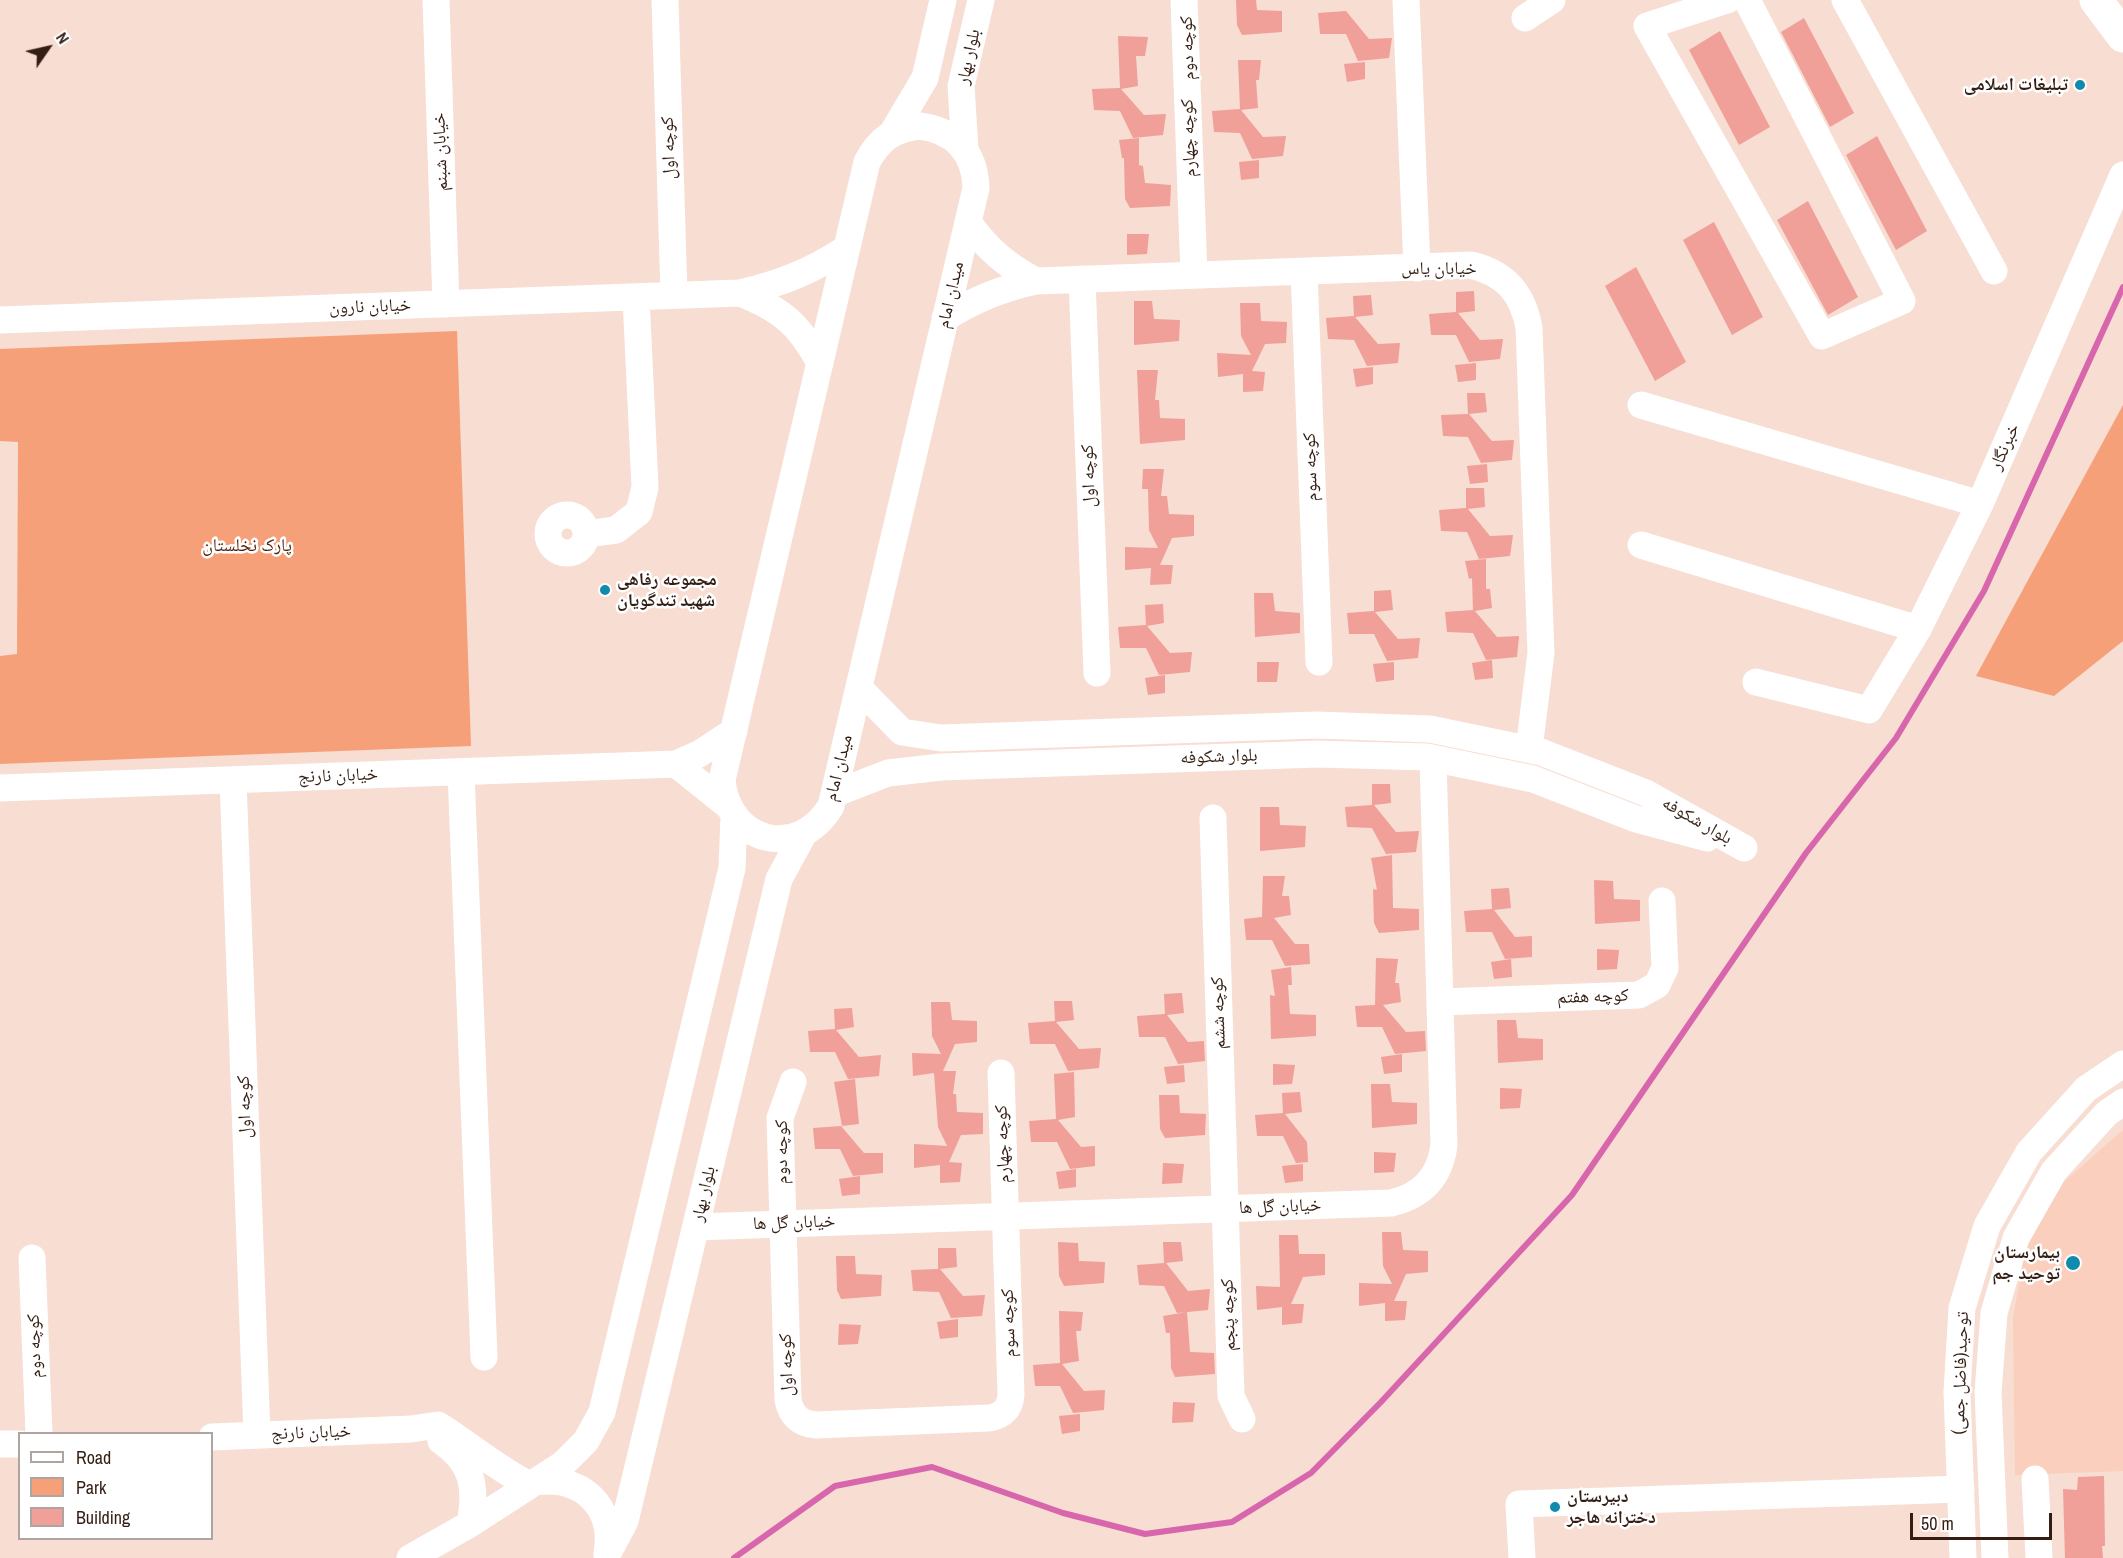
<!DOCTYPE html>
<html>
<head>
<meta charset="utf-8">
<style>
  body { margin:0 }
  #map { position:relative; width:2123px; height:1558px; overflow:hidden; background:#f7ddd2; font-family:"Archivo Narrow",sans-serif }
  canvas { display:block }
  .legend { position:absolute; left:18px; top:1432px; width:195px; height:108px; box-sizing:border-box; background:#fff; border:2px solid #aea5a1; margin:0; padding:8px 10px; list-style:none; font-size:18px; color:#341e13 }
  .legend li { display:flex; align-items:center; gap:12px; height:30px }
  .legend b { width:30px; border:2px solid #aea5a1 }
  .north { position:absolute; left:18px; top:18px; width:60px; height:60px; -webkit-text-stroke:4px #fff; paint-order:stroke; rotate:56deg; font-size:16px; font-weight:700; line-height:24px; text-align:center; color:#341e13 }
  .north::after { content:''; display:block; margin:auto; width:21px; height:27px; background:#341e13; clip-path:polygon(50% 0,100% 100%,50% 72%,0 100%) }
  .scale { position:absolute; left:1910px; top:1513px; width:142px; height:27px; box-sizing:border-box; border:3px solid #341e13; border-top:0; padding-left:8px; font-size:18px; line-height:21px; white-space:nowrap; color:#341e13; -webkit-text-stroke:4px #fff; paint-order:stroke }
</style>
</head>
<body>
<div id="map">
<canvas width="2123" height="1558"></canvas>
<ul class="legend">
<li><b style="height:8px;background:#fff"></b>Road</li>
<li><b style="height:16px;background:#f6a07a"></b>Park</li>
<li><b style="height:16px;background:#f09f99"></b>Building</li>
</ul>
<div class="north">N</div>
<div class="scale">50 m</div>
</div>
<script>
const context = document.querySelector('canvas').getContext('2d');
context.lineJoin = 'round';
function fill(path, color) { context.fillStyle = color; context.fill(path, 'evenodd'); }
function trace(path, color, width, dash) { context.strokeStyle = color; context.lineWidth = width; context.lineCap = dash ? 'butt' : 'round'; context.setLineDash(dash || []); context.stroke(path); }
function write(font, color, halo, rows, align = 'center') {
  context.font = font + ' "Archivo Narrow","Noto Naskh Arabic",sans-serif'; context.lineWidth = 5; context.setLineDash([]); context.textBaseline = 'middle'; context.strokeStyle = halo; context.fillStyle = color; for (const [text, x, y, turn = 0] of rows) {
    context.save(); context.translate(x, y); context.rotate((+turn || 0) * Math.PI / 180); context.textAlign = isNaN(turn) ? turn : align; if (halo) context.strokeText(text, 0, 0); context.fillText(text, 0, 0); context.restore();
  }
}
const built = new Path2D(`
  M 2123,1130 L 2123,1471 L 2015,1475 L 2013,1317 L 2033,1209 Z`);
const green = new Path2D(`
  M 457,331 L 471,746 L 0,764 L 0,656 L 17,654 L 18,442 L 0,441 L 0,349 Z
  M 2123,405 L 2123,641 L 2054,696 L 1976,676 Z`);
const stream = new Path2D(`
  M 734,1558 L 835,1486 L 932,1467 L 1063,1513 L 1145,1534 L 1232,1522 L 1311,1473 L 1381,1402 L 1572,1195 L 1806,853 L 1896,738 L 1984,591 L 2123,287`);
const building = new Path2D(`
  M 1236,0 L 1256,0 L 1257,10 L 1282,11 L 1282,32 L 1242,35 L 1237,25 Z
  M 1346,11 L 1369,39 L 1392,38 L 1389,58 L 1358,61 L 1346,34 L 1320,34 L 1318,13 Z
  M 1804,18 L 1854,113 L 1830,127 L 1781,32 Z
  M 1720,31 L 1770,127 L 1739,145 L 1689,50 Z
  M 1118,36 L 1148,37 L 1145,56 L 1136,56 L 1138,86 L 1121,89 L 1144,115 L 1166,114 L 1163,135 L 1133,138 L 1120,111 L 1094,110 L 1092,89 L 1120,88 Z
  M 1238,60 L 1261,60 L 1259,80 L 1256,80 L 1258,108 L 1241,110 L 1263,137 L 1286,136 L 1283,156 L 1252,159 L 1240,133 L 1214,132 L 1212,111 L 1240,109 Z
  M 1365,62 L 1365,79 L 1347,82 L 1344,64 Z
  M 1877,136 L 1927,231 L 1896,250 L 1846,155 Z
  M 1139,138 L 1139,165 L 1143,166 L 1145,183 L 1171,185 L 1170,206 L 1130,208 L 1125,199 L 1124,158 L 1122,158 L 1119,140 Z
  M 1259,160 L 1259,178 L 1241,180 L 1239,162 Z
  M 1808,201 L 1858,297 L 1828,315 L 1777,220 Z
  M 1714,222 L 1763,317 L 1732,335 L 1683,240 Z
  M 1127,234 L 1149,234 L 1147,254 L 1127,255 Z
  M 1636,267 L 1686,362 L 1655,381 L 1605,286 Z
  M 1474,291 L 1475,311 L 1458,313 L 1480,340 L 1503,339 L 1500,359 L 1469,362 L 1456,335 L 1431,335 L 1429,314 L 1456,312 L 1456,292 Z
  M 1371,295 L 1373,315 L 1355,317 L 1378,344 L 1400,343 L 1398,363 L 1367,366 L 1354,340 L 1328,339 L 1326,318 L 1354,316 L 1353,296 Z
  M 1134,301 L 1152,301 L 1154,319 L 1180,320 L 1179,341 L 1134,345 Z
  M 1240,303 L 1260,303 L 1261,321 L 1287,322 L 1286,343 L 1265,344 L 1252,371 L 1265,372 L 1263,391 L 1243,392 L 1243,374 L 1218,377 L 1217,353 L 1251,355 L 1241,336 Z
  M 1476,363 L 1476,380 L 1458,382 L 1455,365 Z
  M 1373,367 L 1373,384 L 1356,387 L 1353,369 Z
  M 1137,370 L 1158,370 L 1155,400 L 1159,400 L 1160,418 L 1185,419 L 1185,440 L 1140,444 Z
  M 1467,393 L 1485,393 L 1487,412 L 1469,414 L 1492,441 L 1514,440 L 1512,460 L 1481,463 L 1468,437 L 1443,436 L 1441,415 L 1468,414 Z
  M 1487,464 L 1488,482 L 1470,484 L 1467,466 Z
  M 1143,469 L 1164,469 L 1161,496 L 1167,496 L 1169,514 L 1194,515 L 1194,536 L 1172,538 L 1160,565 L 1173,565 L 1171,584 L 1150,585 L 1151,568 L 1125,570 L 1125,547 L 1158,548 L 1149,530 L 1148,489 L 1142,489 Z
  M 1466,488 L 1484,488 L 1485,507 L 1468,509 L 1490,536 L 1513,535 L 1510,556 L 1479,559 L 1467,532 L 1441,531 L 1439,510 L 1466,508 Z
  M 1486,559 L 1486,589 L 1490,589 L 1492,608 L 1475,611 L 1497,637 L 1519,636 L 1517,657 L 1486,660 L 1473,633 L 1447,632 L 1445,612 L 1473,610 L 1472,578 L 1469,579 L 1465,561 Z
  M 1391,590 L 1393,610 L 1375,612 L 1398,639 L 1420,638 L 1418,658 L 1387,661 L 1374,634 L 1349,634 L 1347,613 L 1374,611 L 1374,591 Z
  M 1254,593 L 1273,593 L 1275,611 L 1300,613 L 1300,633 L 1255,637 Z
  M 1163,604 L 1164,623 L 1147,626 L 1170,653 L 1192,652 L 1190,672 L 1159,675 L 1146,648 L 1120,648 L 1118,627 L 1146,625 L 1145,605 Z
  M 1492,660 L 1493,678 L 1475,680 L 1472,663 Z
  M 1257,662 L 1279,662 L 1277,682 L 1257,682 Z
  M 1394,662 L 1394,680 L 1376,682 L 1373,664 Z
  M 1165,675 L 1165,693 L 1148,695 L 1145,678 Z
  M 1372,784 L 1390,784 L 1391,803 L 1374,805 L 1396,832 L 1419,831 L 1416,852 L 1386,854 L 1372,828 L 1347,827 L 1345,807 L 1372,805 Z
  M 1260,807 L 1279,807 L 1280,825 L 1306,826 L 1305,847 L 1260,851 Z
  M 1392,855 L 1393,908 L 1419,909 L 1419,930 L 1379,933 L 1374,923 L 1373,889 L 1377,890 L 1371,858 Z
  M 1263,876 L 1285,876 L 1282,896 L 1289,896 L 1291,915 L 1274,918 L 1295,944 L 1309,944 L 1310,964 L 1285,966 L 1272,940 L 1246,940 L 1244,919 L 1262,917 Z
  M 1594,880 L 1613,881 L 1614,899 L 1640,900 L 1640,921 L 1595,924 Z
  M 1509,888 L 1511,908 L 1494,910 L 1515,937 L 1532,936 L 1532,957 L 1505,959 L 1492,932 L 1466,932 L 1464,911 L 1492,909 L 1491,889 Z
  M 1597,949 L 1619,950 L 1617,969 L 1597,970 Z
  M 1376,958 L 1398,959 L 1395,983 L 1399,983 L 1401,1002 L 1383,1005 L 1406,1032 L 1425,1031 L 1426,1051 L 1395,1054 L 1382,1027 L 1357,1027 L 1355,1006 L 1375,1005 Z
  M 1511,959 L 1512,977 L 1494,979 L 1491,962 Z
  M 1291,967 L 1292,985 L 1288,985 L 1290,1014 L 1316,1015 L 1316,1036 L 1271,1039 L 1270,995 L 1275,996 L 1271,970 Z
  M 1182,993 L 1184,1013 L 1167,1015 L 1188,1042 L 1204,1041 L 1205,1061 L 1178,1064 L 1165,1037 L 1139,1037 L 1137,1016 L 1165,1014 L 1164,994 Z
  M 1054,1001 L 1072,1001 L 1074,1020 L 1056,1022 L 1079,1049 L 1101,1048 L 1099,1068 L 1068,1071 L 1055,1044 L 1030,1044 L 1028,1023 L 1055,1021 Z
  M 931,1002 L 950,1002 L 952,1020 L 977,1021 L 977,1042 L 955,1044 L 943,1071 L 956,1071 L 953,1094 L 956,1094 L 957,1112 L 983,1113 L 983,1134 L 961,1135 L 949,1162 L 962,1163 L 960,1182 L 940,1183 L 940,1165 L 914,1168 L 914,1144 L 947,1146 L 938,1127 L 934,1073 L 913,1076 L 912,1053 L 941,1054 L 932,1036 Z
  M 852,1008 L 854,1027 L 836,1030 L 859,1057 L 881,1055 L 879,1076 L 848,1079 L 835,1052 L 810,1052 L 808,1031 L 835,1029 L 834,1009 Z
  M 1497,1020 L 1516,1020 L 1518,1038 L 1543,1039 L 1543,1060 L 1498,1063 Z
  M 1402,1054 L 1402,1072 L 1384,1074 L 1381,1057 Z
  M 1273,1064 L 1295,1065 L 1292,1084 L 1273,1085 Z
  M 1184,1065 L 1185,1082 L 1167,1084 L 1164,1067 Z
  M 1074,1072 L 1075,1117 L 1058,1120 L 1081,1147 L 1095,1146 L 1095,1166 L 1070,1169 L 1057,1142 L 1031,1142 L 1029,1121 L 1056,1119 L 1054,1074 Z
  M 855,1079 L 859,1124 L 842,1126 L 834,1082 Z
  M 1371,1084 L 1390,1084 L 1392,1102 L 1417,1103 L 1417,1124 L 1372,1128 Z
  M 1500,1088 L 1522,1089 L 1520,1108 L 1500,1109 Z
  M 1300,1092 L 1302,1112 L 1285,1114 L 1307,1142 L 1308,1162 L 1296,1163 L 1283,1136 L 1257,1136 L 1255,1115 L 1283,1113 L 1282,1093 Z
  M 1159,1095 L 1179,1095 L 1180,1113 L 1206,1114 L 1205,1135 L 1165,1138 L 1160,1129 Z
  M 841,1126 L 864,1153 L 883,1153 L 883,1173 L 853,1176 L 840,1149 L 815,1149 L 813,1128 Z
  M 1374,1152 L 1396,1153 L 1394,1172 L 1374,1173 Z
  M 1163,1163 L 1184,1164 L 1182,1183 L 1162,1184 Z
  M 1303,1164 L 1303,1181 L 1285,1183 L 1282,1166 Z
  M 1076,1169 L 1076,1187 L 1059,1189 L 1056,1172 Z
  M 860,1176 L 860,1194 L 842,1196 L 839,1179 Z
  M 1382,1232 L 1401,1232 L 1403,1250 L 1428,1251 L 1428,1272 L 1406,1274 L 1394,1301 L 1407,1301 L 1405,1320 L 1385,1321 L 1385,1303 L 1359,1306 L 1359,1283 L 1392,1284 L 1383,1266 Z
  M 1279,1235 L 1298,1235 L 1299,1254 L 1325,1254 L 1325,1275 L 1303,1277 L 1291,1304 L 1304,1304 L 1302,1323 L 1282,1325 L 1282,1307 L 1257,1310 L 1256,1286 L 1280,1287 Z
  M 1058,1242 L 1078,1243 L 1079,1261 L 1105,1262 L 1104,1283 L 1064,1286 L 1059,1276 Z
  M 1163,1242 L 1181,1242 L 1183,1261 L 1166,1263 L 1188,1291 L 1210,1289 L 1208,1310 L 1177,1313 L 1164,1286 L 1139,1285 L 1137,1265 L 1164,1263 Z
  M 938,1248 L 956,1248 L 957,1267 L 940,1269 L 963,1296 L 985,1295 L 982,1316 L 951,1318 L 939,1292 L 913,1291 L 911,1270 L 938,1269 Z
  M 836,1256 L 855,1256 L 856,1274 L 882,1275 L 881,1296 L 841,1299 L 837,1290 Z
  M 1059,1311 L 1083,1312 L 1081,1331 L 1076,1331 L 1079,1361 L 1062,1364 L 1084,1391 L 1105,1390 L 1104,1410 L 1073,1413 L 1060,1386 L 1035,1386 L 1033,1365 L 1060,1363 Z
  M 1187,1312 L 1190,1352 L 1214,1353 L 1215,1374 L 1175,1377 L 1171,1368 L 1170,1333 L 1166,1333 L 1163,1316 Z
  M 958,1319 L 958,1337 L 940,1339 L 937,1322 Z
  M 839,1324 L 861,1325 L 858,1344 L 838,1345 Z
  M 1173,1402 L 1195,1403 L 1193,1422 L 1172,1423 Z
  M 1080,1414 L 1080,1431 L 1062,1434 L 1059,1416 Z
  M 2104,1476 L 2105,1546 L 2102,1546 L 2103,1558 L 2065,1558 L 2063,1489 L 2077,1490 L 2078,1477 Z`);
const minor = new Path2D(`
  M 436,0 L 446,304
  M 665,0 L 674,295
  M 1184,0 L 1194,275
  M 1406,0 L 1417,268
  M 1727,0 L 1647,26 L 1822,336 L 1902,301 L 1747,0
  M 1845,0 L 1994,271
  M 1525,18 L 1552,0
  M 919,126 C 954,130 975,152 976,188 L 831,806 C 798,861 728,843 722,780 L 867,162 C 879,139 894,129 919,126 Z
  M 893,132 L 925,78 L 943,0
  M 965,149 L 961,86 L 981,0
  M 968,222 C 987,249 1007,266 1036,281
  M 1304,272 L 1319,662
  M 1082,279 L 1097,673
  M 740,293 C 781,309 799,324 820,363
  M 945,318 C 975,299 1002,288 1036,281 L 1471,265 C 1505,273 1523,293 1529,328 L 1541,653 L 1529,749
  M 0,320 L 740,293 C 780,284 812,271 847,248
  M 1641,405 L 1980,504
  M548 534a19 19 0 1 1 38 0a19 19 0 1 1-38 0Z
  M 586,534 L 616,530 L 639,512 L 645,487 L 636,297
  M 1641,545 L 1918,629
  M 1756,682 L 1869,710 L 1918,629 L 1980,504 L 2123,175
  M 859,688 L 902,732 L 941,738 L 1317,725 L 1430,729 L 1541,752 L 1646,793 L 1744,848
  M 676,764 L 727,805
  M 461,772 L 484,1357
  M 233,780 L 257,1435
  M 0,788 L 676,764 L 699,754 L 734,731
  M 834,794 L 888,773 L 941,767 L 1318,754 L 1427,757 L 1533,779 L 1636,819 L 1707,838
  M 1213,818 L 1231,1396 L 1242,1419
  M 1440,1002 L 1639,995 L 1657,985 L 1665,968 L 1662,901
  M 793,1082 L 780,1118 L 788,1400 C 791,1415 800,1424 816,1425 L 989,1418 C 1002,1416 1010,1409 1011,1395 L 1001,1073
  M 696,1227 L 1391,1203 C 1422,1196 1440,1177 1444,1145 L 1433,759
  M 32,1258 L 39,1434
  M 212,1437 L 411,1429 L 438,1425 C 469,1444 497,1469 530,1485
  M 441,1441 C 473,1463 477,1487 470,1524
  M 0,1444 L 20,1444
  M 2035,1479 L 2039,1558
  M 535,1482 C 581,1475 615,1506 607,1553
  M 607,1555 L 625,1521 L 779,879 L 804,833
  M 410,1558 L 470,1524 L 563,1464 L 586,1441 L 602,1412 L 732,868 L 734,816
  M 1522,1558 L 1519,1504 L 1961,1489
  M 1963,1558 L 1957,1392 L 1962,1308 L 1987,1226 L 2029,1152 L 2086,1089 L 2123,1064
  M 1995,1558 L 1988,1392 L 1994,1313 L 2016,1238 L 2054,1171 L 2107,1113 L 2123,1102`);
const major = new Path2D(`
  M 2096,0 L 2123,36`);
const markers = [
  [2080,85,6,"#108aad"],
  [605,590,6,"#108aad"],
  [2073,1263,8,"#108aad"],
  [1555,1507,6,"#108aad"]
];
const streetNames = [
  ["کوچه دوم",1188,48,-92],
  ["بلوار بهار",969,57,-78],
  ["کوچه چهارم",1189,138,-92],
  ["کوچه اول",669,148,-92],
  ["خیابان شبنم",441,152,-92],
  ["خیابان یاس",1439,269],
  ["میدان امام",951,295,-77],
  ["خیابان نارون",370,307,-2],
  ["خبرنگار",2005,447,-66],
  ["کوچه سوم",1311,467,-92],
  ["کوچه اول",1089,476,-92],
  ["بلوار شکوفه",1219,757,-2],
  ["میدان امام",839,768,-76],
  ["خیابان نارنج",338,776,-2],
  ["بلوار شکوفه",1697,821,30],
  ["کوچه هفتم",1593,997,-2],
  ["کوچه ششم",1219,1013,-92],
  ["کوچه اول",245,1107,-92],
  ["کوچه چهارم",1003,1144,-92],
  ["کوچه دوم",782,1152,-90],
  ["بلوار بهار",704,1194,-77],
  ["خیابان گل ها",1280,1207,-2],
  ["خیابان گل ها",794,1223,-2],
  ["کوچه پنجم",1229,1315,-92],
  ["کوچه سوم",1009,1323,-92],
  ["کوچه دوم",35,1346,-92],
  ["کوچه اول",787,1365,-92],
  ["توحید(فاضل جمی)",1961,1373,-88],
  ["خیابان نارنج",311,1433,-2]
];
const poiNames = [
  ["تبلیغات اسلامی",2068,85],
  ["مجموعه رفاهی",617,580,"left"],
  ["شهید تندگویان",617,601,"left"],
  ["بیمارستان",2060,1253],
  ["توحید جم",2060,1274],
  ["دبیرستان",1567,1497,"left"],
  ["دخترانه هاجر",1567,1518,"left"]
];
const parkNames = [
  ["پارک نخلستان",247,546]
];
fill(built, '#facfbd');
fill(green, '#f6a07a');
trace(stream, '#d866ac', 6);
fill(building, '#f09f99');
trace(minor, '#fff', 27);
trace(major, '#fff', 33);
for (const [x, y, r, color] of markers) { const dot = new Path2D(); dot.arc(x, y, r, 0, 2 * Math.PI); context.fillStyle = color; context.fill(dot); trace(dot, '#fff', 2); }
write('18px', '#341e13', '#fff', streetNames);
write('bold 18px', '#341e13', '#fff', poiNames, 'right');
write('18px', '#4c1e07', '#fff', parkNames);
</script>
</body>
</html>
